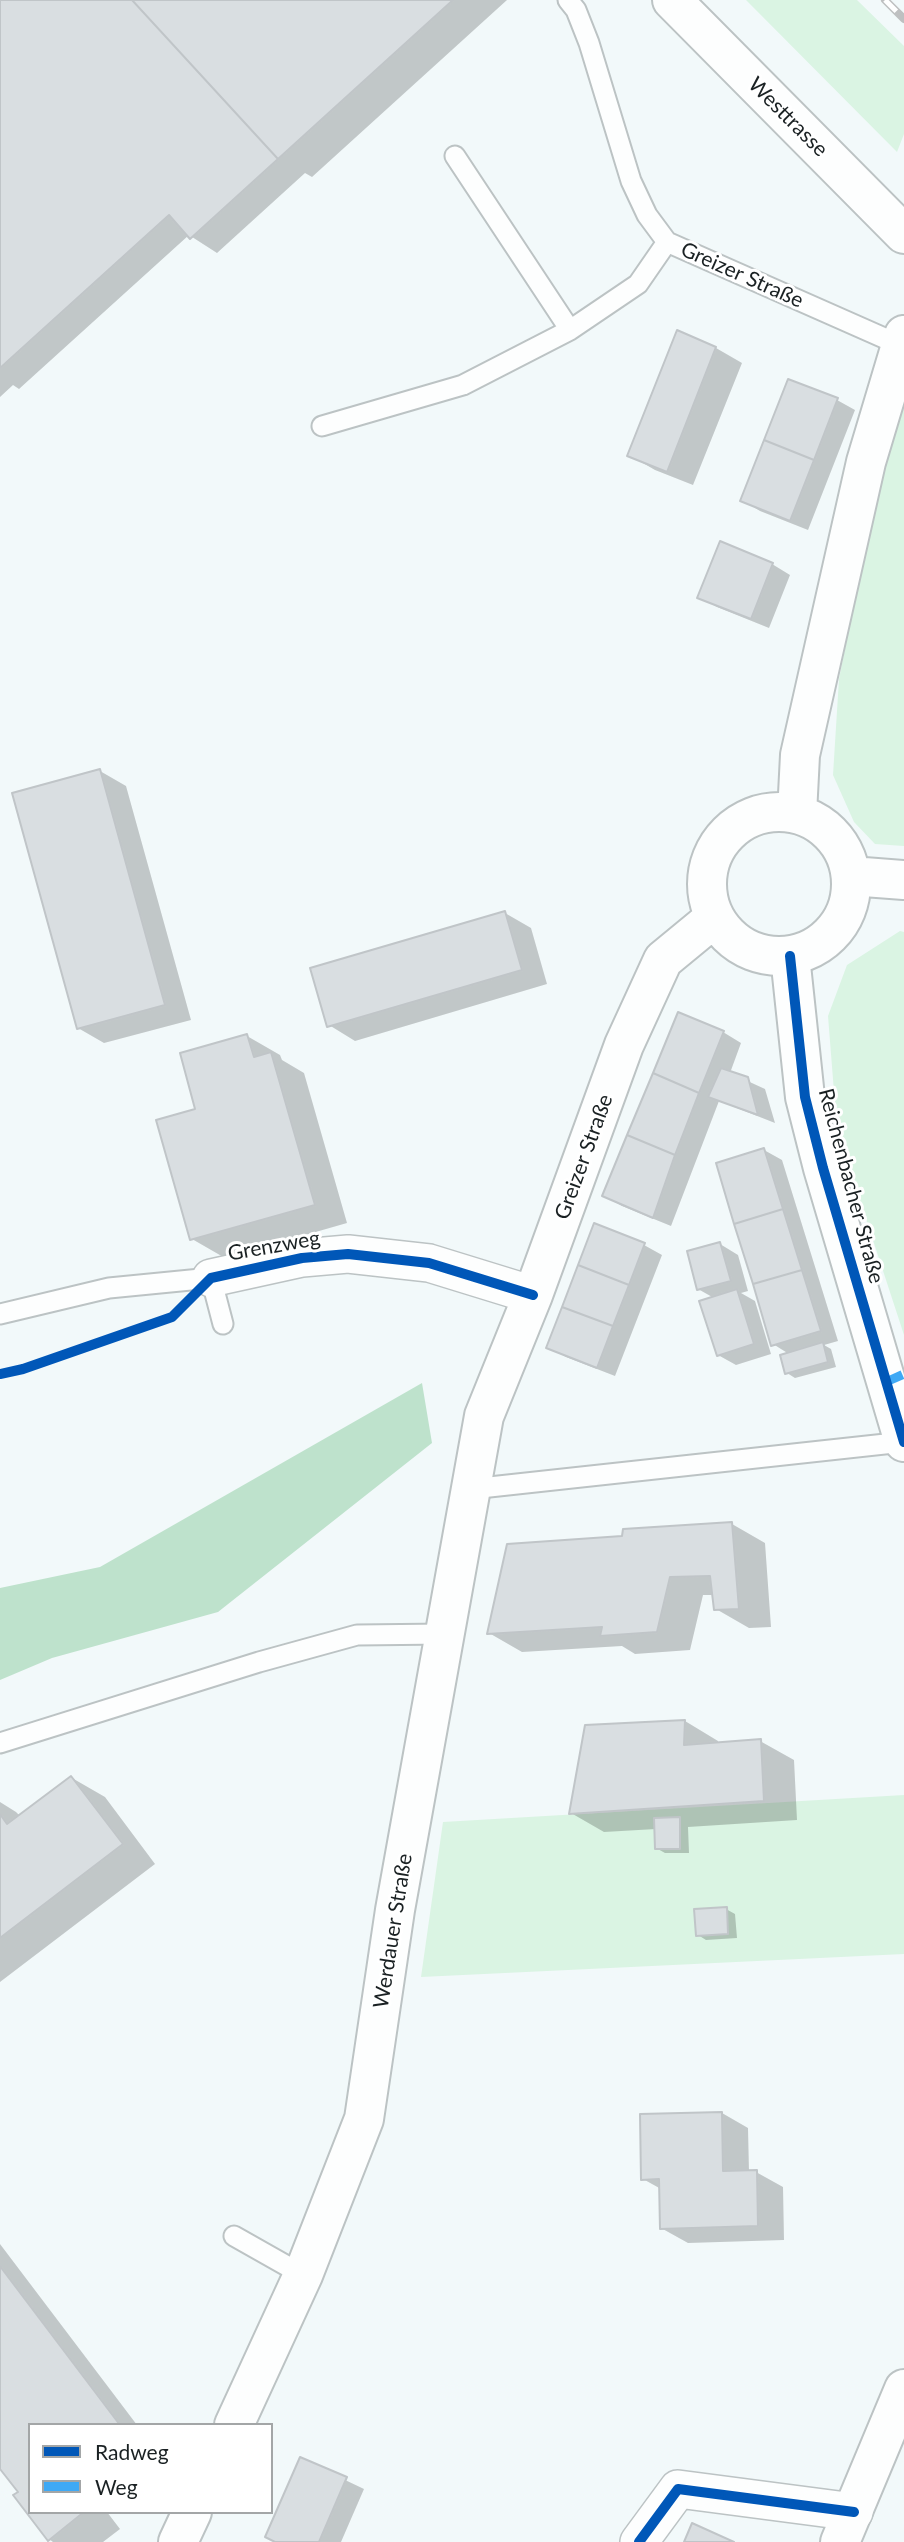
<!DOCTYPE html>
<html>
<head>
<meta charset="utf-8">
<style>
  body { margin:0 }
  #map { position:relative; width:904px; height:2542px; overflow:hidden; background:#f2f9fa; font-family:Lato,sans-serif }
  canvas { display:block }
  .legend { position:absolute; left:28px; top:2423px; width:245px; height:91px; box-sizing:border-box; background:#fff; border:2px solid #a3a6a7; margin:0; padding:9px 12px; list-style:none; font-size:21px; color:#1a2123 }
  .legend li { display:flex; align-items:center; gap:14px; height:35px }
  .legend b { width:35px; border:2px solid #a3a6a7 }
</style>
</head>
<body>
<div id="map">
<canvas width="904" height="2542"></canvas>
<ul class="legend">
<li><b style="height:9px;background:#0057b8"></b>Radweg</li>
<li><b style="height:9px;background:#3fa9f5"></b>Weg</li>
</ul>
</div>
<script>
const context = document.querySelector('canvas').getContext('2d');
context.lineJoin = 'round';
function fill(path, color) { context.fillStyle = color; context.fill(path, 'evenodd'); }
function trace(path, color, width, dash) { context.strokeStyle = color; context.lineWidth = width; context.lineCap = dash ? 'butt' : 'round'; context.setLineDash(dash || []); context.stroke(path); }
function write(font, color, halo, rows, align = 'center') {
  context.font = font + ' Lato,sans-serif'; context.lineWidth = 6; context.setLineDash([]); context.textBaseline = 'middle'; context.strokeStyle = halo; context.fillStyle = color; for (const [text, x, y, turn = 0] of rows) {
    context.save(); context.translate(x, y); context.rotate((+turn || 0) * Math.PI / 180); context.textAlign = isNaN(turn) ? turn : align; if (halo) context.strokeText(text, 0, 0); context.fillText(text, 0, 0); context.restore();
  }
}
const green = new Path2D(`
  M 746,0 L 857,0 L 904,46 L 904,134 L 897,152 Z
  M 904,398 L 904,846 L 875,844 L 854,822 L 833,775 L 839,679 L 873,506 Z
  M 900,931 L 904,932 L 904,1335 L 837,1130 L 828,1016 L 847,965 Z
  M 904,1795 L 904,1954 L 421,1977 L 443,1822 Z`);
const forest = new Path2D(`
  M 422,1383 L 432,1443 L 218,1612 L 52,1658 L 0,1680 L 0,1588 L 100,1567 Z`);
const shadow = new Path2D(`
  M 0,0 L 507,0 L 312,177 L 305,173 L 217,253 L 189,235 L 19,389 L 13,385 L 0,397 Z
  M 678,333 L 716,348 L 742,363 L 693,485 L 655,470 L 629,455 Z
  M 837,400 L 855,410 L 808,530 L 760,511 L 742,500 Z
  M 772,564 L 790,575 L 769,628 L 717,607 L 699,597 Z
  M 100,771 L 126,786 L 191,1020 L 104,1043 L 78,1028 Z
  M 505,913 L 531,928 L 547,984 L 355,1041 L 329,1025 Z
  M 723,1032 L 741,1043 L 730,1073 L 765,1089 L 775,1123 L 719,1101 L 671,1226 L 622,1206 L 604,1196 Z
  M 247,1036 L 280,1055 L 282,1060 L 304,1073 L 347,1223 L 225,1258 L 192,1239 L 197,1111 Z
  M 764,1150 L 782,1160 L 838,1341 L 824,1345 L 831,1349 L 836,1367 L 795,1378 L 787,1373 L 789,1354 L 773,1344 Z
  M 720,1244 L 738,1255 L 748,1291 L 741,1293 L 755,1301 L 771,1354 L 736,1365 L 718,1355 L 714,1298 L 698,1289 Z
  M 644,1245 L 662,1255 L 615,1376 L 566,1357 L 548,1347 Z
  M 732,1524 L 765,1543 L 771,1627 L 749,1628 L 716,1609 L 714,1595 L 703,1595 L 690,1650 L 635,1654 L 622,1646 L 522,1652 L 489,1633 L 624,1538 Z
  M 685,1721 L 718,1741 L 718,1744 L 760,1741 L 794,1760 L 797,1820 L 688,1827 L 689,1853 L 665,1853 L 656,1848 L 656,1829 L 604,1832 L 571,1813 Z
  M 72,1778 L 105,1797 L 155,1864 L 0,1982 L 0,1802 L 16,1812 L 20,1816 Z
  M 726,1909 L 735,1914 L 737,1938 L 706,1940 L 698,1935 Z
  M 722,2113 L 748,2128 L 749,2172 L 756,2172 L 783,2187 L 784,2240 L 688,2243 L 661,2228 L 661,2189 L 643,2179 Z
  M 0,2244 L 137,2425 L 30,2425 L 30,2512 L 107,2512 L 120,2529 L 103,2542 L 53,2542 L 49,2539 L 16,2496 L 20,2493 L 0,2466 Z
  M 301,2459 L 364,2489 L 341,2542 L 276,2542 Z`);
const building = new Path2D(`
  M 0,0 L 132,0 L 278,159 L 190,239 L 169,215 L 0,368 Z
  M 132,0 L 453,0 L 278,159 Z
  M 677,330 L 716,347 L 667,472 L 627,456 Z
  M 788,379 L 838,398 L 814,460 L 764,440 Z
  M 764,440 L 814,460 L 790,521 L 740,501 Z
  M 720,541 L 773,563 L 751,619 L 697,598 Z
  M 100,769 L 165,1005 L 77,1029 L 12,793 Z
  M 505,911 L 522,970 L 327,1027 L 310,968 Z
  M 678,1012 L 724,1031 L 699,1093 L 653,1073 Z
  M 247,1034 L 254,1057 L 271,1052 L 315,1205 L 190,1240 L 156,1120 L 195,1109 L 180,1053 Z
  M 721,1068 L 748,1077 L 758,1115 L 708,1097 Z
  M 653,1073 L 699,1093 L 675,1155 L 627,1135 Z
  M 627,1135 L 675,1155 L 653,1218 L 602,1196 Z
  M 764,1148 L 783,1209 L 734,1224 L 716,1163 Z
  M 783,1209 L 802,1270 L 753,1284 L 734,1224 Z
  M 594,1223 L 645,1243 L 629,1285 L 578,1265 Z
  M 720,1242 L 731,1281 L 697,1290 L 687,1251 Z
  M 578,1265 L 629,1285 L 613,1326 L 562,1307 Z
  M 802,1270 L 821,1331 L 771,1346 L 753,1284 Z
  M 737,1289 L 754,1344 L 717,1356 L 699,1301 Z
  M 562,1307 L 613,1326 L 597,1368 L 546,1348 Z
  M 823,1342 L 828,1362 L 785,1374 L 780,1355 Z
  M 732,1522 L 739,1609 L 714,1610 L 710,1576 L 670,1577 L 657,1632 L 600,1636 L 602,1627 L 487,1634 L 507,1544 L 622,1536 L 623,1529 Z
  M 685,1720 L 684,1745 L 761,1739 L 764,1801 L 569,1814 L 585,1725 Z
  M 71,1776 L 123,1844 L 0,1938 L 0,1814 L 7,1824 Z
  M 680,1817 L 680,1849 L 655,1849 L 654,1818 Z
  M 727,1907 L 728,1934 L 696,1936 L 694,1909 Z
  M 722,2112 L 723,2171 L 757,2170 L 758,2226 L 660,2229 L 659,2179 L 641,2180 L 640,2114 Z
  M 0,2266 L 120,2425 L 30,2425 L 30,2512 L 84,2512 L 48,2541 L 13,2495 L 18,2492 L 0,2469 Z
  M 300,2457 L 347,2477 L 319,2542 L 275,2542 L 265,2537 Z
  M 692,2523 L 734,2542 L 684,2542 Z`);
const service = new Path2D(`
  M 568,0 L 576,10 L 589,43 L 631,181 L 647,215 L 667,242 L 900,345
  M 455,156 L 570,330 L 638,284 L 667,242
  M 322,426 L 463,385 L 570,330
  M 0,1314 L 109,1288 L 211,1278 L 223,1324
  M 471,1489 L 904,1442
  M 0,1743 L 259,1662 L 357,1635 L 445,1634
  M 234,2236 L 303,2275`);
const minor = new Path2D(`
  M 211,1278 L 302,1258 L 348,1254 L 429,1263 L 533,1295
  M 639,2542 L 678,2489 L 854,2512`);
const tertiary = new Path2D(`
  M 790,956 L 805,1097 L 823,1168 L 904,1442
  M 840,2542 L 904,2389`);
const secondary = new Path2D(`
  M 672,0 L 904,234
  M707 884a72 72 0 1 1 144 0a72 72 0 1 1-144 0Z
  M 797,814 L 800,755 L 866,462 L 904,335
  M 851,876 L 904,880
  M 234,2425 L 303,2275 L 364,2119 L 395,1910 L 484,1416 L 533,1295 L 624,1045 L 663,960 L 714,918
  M 178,2542 L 192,2512`);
const rail = new Path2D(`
  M 885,0 L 904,19`);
const quiet = new Path2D(`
  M 886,1382 L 904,1374`);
const cycleway = new Path2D(`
  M 790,956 L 805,1097 L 823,1168 L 904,1442
  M 0,1374 L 23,1369 L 172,1317 L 211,1278 L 302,1258 L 348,1254 L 429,1263 L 533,1295
  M 639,2542 L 678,2489 L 854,2512`);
const streetNames = [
  ["Westtrasse",788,117,45],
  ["Greizer Straße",742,275,24],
  ["Greizer Straße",584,1157,-70],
  ["Reichenbacher Straße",851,1186,75],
  ["Grenzweg",274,1246,-10],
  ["Werdauer Straße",393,1931,-81]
];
fill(green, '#daf4e3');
fill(forest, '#bee2cc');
fill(shadow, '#0003');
fill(building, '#d9dee1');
trace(building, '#c0c5c8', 2);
trace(service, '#bcc3c4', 23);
trace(minor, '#bcc3c4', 40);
trace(tertiary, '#bcc3c4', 42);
trace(secondary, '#bcc3c4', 42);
trace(service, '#fdfefe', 19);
trace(minor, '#fdfefe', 37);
trace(tertiary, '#fdfefe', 38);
trace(secondary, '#fdfefe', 38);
trace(rail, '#bec0c1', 8);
trace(rail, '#fff', 5, [16]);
trace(quiet, '#3fa9f5', 9, [18, 9]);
trace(cycleway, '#0057b8', 10);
write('21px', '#1a2123', '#fff', streetNames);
</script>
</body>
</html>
